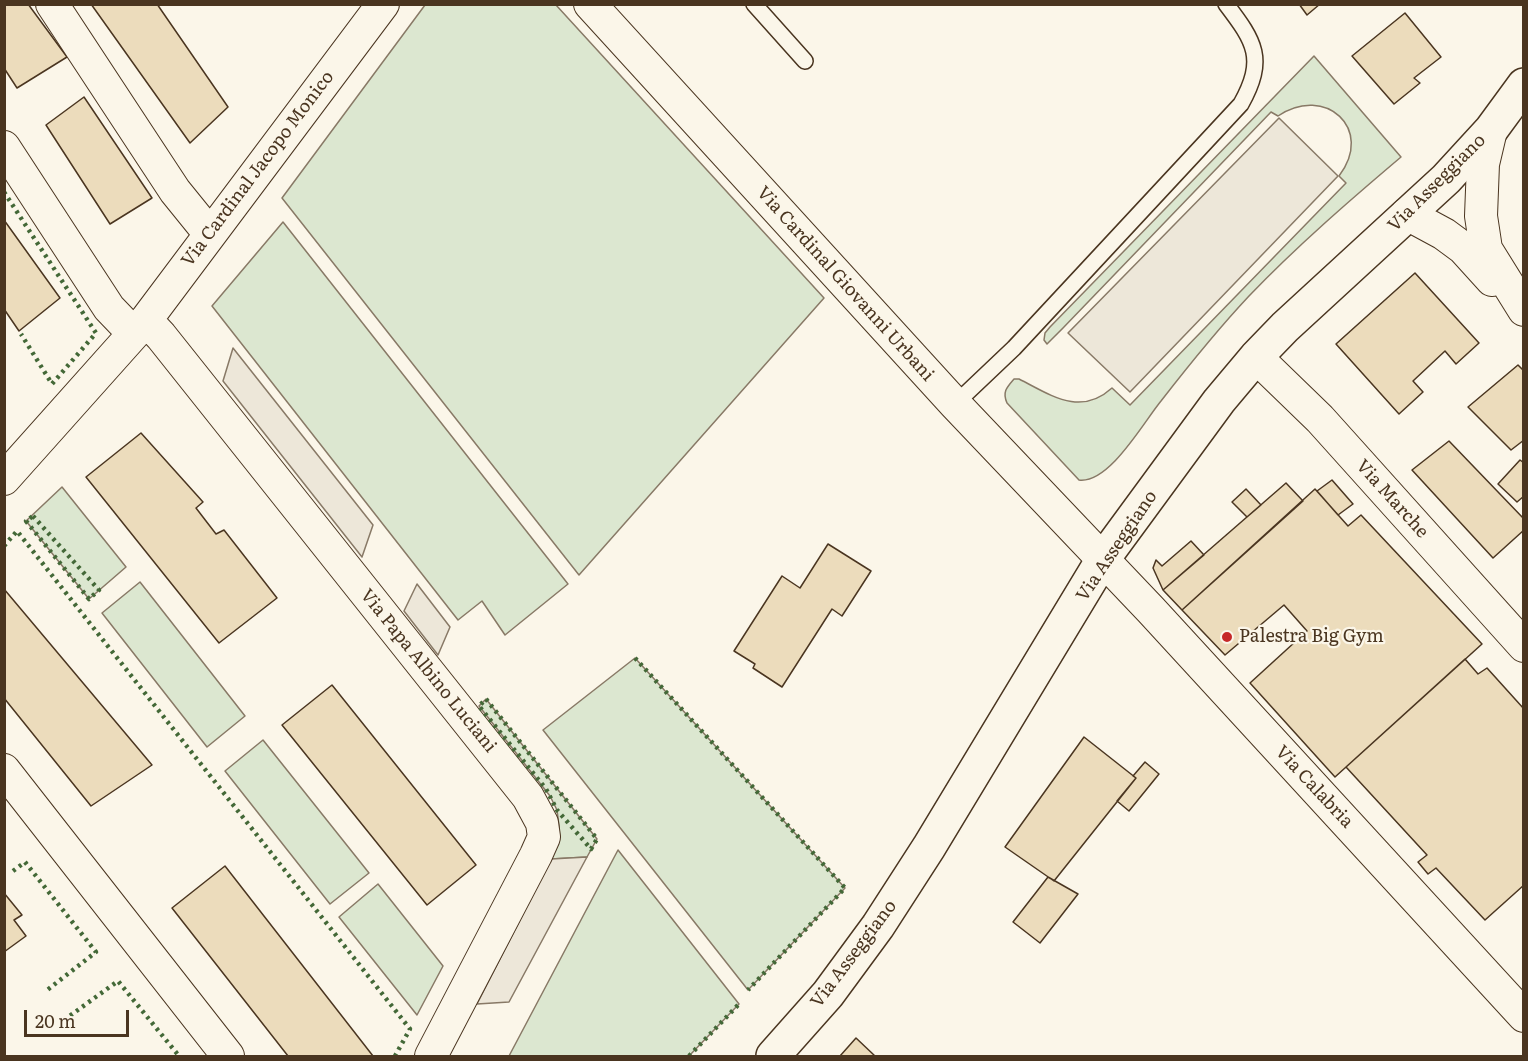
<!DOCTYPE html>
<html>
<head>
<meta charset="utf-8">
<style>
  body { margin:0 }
  #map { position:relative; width:1528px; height:1061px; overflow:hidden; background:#fbf6e9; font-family:Literata,serif }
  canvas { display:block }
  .frame { position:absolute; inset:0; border:6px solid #4a3520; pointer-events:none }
  .scale { position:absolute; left:24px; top:1010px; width:105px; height:27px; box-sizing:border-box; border:3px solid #4a3520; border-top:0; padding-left:8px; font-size:18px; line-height:21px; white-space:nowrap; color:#4a3520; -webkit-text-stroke:4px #fbf6e9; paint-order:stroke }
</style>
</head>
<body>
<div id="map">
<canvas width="1528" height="1061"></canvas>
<div class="frame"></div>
<div class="scale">20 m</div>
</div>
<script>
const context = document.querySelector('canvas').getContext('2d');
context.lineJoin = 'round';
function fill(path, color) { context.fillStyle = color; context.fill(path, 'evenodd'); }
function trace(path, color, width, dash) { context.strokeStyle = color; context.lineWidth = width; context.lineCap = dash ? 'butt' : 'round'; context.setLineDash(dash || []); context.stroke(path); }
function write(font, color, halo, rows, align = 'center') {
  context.font = font + ' Literata,serif'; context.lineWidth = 4.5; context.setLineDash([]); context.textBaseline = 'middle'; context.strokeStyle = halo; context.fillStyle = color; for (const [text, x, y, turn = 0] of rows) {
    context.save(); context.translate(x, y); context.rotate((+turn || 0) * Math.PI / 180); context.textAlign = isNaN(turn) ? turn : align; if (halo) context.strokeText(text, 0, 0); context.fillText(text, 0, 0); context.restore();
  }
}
const green = new Path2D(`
  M 425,5 L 556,5 L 824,298 L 579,575 L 282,198 Z
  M 1314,56 L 1401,157 C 1349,201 1297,246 1249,296 C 1218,329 1189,365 1161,401 C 1143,423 1109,484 1079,480 L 1007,403 C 1002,392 1007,387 1014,379 L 1019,379 C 1051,395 1080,417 1112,388 L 1130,405 L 1346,183 L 1339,176 C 1375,129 1325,84 1278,116 L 1271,112 L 1063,328 L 1047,344 L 1044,340 L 1045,333 L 1050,327 Z
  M 283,222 L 568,584 L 505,635 L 482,601 L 458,620 L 212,306 Z
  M 62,487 L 126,567 L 89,599 L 26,521 Z
  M 140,582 L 245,716 L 207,747 L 102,613 Z
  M 635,658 L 845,888 L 748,990 L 543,730 Z
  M 486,699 L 597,839 L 587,857 L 551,859 L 559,835 L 559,826 L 557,810 L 550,796 L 479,706 Z
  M 263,740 L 369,873 L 330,904 L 225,771 Z
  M 618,850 L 739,1004 L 689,1056 L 509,1056 Z
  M 378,884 L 443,966 L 417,1015 L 339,917 Z`);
const parking = new Path2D(`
  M 1279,118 L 1338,176 L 1130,392 L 1068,333 Z
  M 233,348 L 373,525 L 362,557 L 223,381 Z
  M 417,584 L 450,627 L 438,655 L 404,611 Z
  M 587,857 L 509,1002 L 477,1004 L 551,859 Z`);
const building = new Path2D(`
  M 4,4 L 28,4 L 67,57 L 17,88 L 4,68 Z
  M 91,4 L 157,4 L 228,107 L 190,143 Z
  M 1299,4 L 1320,4 L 1307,15 Z
  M 1405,13 L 1441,57 L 1414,78 L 1420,83 L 1394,104 L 1352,56 Z
  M 84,97 L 152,198 L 110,224 L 46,125 Z
  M 4,220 L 60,298 L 19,331 L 4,309 Z
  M 1415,273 L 1479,343 L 1456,364 L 1445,351 L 1413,381 L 1423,392 L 1399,414 L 1336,344 Z
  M 1518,365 L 1524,371 L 1524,440 L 1511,450 L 1468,407 Z
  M 141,433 L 203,502 L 196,508 L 216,534 L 224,530 L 277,598 L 219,643 L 86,477 Z
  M 1449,441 L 1524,519 L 1524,530 L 1493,558 L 1412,470 Z
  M 1520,460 L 1524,463 L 1524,496 L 1517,502 L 1498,484 Z
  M 1332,480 L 1353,504 L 1338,515 L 1317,491 Z
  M 1286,483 L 1303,501 L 1182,610 L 1163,590 Z
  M 1246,489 L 1261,505 L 1247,517 L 1232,502 Z
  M 1315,489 L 1348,526 L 1361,515 L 1482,644 L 1335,777 L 1250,683 L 1307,631 L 1284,605 L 1225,655 L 1182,610 Z
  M 1191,541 L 1204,555 L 1163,590 L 1153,568 L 1156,560 L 1162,566 Z
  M 828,544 L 871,571 L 842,616 L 832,609 L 782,687 L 753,668 L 755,664 L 734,651 L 782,576 L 800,588 Z
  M 4,589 L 152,765 L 91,806 L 4,698 Z
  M 1465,659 L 1478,674 L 1487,668 L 1524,709 L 1524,885 L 1485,920 L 1436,868 L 1428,874 L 1418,862 L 1427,855 L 1346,767 Z
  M 332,685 L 476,865 L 427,905 L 282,725 Z
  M 1084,737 L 1136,778 L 1054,881 L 1005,847 Z
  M 1145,762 L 1159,774 L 1129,811 L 1117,801 L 1136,778 L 1133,776 Z
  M 225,866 L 373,1056 L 288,1056 L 172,908 Z
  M 1048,877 L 1078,894 L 1040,943 L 1013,922 Z
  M 4,893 L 22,915 L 14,920 L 26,936 L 4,952 Z
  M 856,1038 L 875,1056 L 840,1056 Z`);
const service = new Path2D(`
  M 754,4 L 805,61
  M 955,404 L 1014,348 L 1241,104 C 1266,59 1255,42 1226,4`);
const minor = new Path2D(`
  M 52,4 L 175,191 L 209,233
  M 590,4 L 955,404 L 1151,610 L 1524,1016
  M 1491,130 L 1483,164 L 1481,216 L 1486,249 L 1524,310
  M 4,147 L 109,308 L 133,333
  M 1407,214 L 1444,234 L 1463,248 L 1492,280
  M 146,320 L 161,336 L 528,797 L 542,823 L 544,837 L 536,855 L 431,1056
  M 1256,357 L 1320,419 L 1524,646
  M 4,479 L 146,320 L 383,4
  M 4,770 L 228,1056`);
const tertiary = new Path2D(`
  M 773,1056 L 828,994 L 878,926 L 929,847 L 1103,559 L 1219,401 L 1256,357 L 1285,327 L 1446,179 L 1491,130 L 1524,85`);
const hedge = new Path2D(`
  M 4,192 L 96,333 L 52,384 L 21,334
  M 33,516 L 99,590 L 89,599 L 26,521 Z
  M 4,546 L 17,531 L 410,1029 L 395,1056
  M 635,658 L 845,888 L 748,990
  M 486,699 L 597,839 L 591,849 L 557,810 L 546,789 L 479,706 Z
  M 13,871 L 25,862 L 96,952 L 46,991
  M 64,1020 L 118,981 L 179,1056
  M 689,1056 L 739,1004`);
const markers = [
  [1227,637,6,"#c62828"]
];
const streetNames = [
  ["Via Cardinal Jacopo Monico",258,169,-53],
  ["Via Asseggiano",1437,183,-45],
  ["Via Cardinal Giovanni Urbani",845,284,48],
  ["Via Marche",1392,499,48],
  ["Via Asseggiano",1117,546,-56],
  ["Via Papa Albino Luciani",428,671,51],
  ["Via Calabria",1314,787,47],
  ["Via Asseggiano",854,954,-53]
];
const poiNames = [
  ["Palestra Big Gym",1239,637]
];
fill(green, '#dce7d0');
trace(green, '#887966', 1.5);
fill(parking, '#ede7d9');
trace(parking, '#887966', 1.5);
fill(building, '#ecdcbc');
trace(building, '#4a3520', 1.5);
trace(service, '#4a3520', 18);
trace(minor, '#4a3520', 34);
trace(tertiary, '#4a3520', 36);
trace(service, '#fbf6e9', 15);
trace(minor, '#fbf6e9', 32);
trace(tertiary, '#fbf6e9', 33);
trace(hedge, '#436837', 4.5, [3, 4.5]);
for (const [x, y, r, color] of markers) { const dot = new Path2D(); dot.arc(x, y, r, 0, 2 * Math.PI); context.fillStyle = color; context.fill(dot); trace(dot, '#fbf6e9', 2); }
write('18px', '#4a3520', '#fbf6e9', streetNames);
write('18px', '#4a3520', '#fbf6e9', poiNames, 'left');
</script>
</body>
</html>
